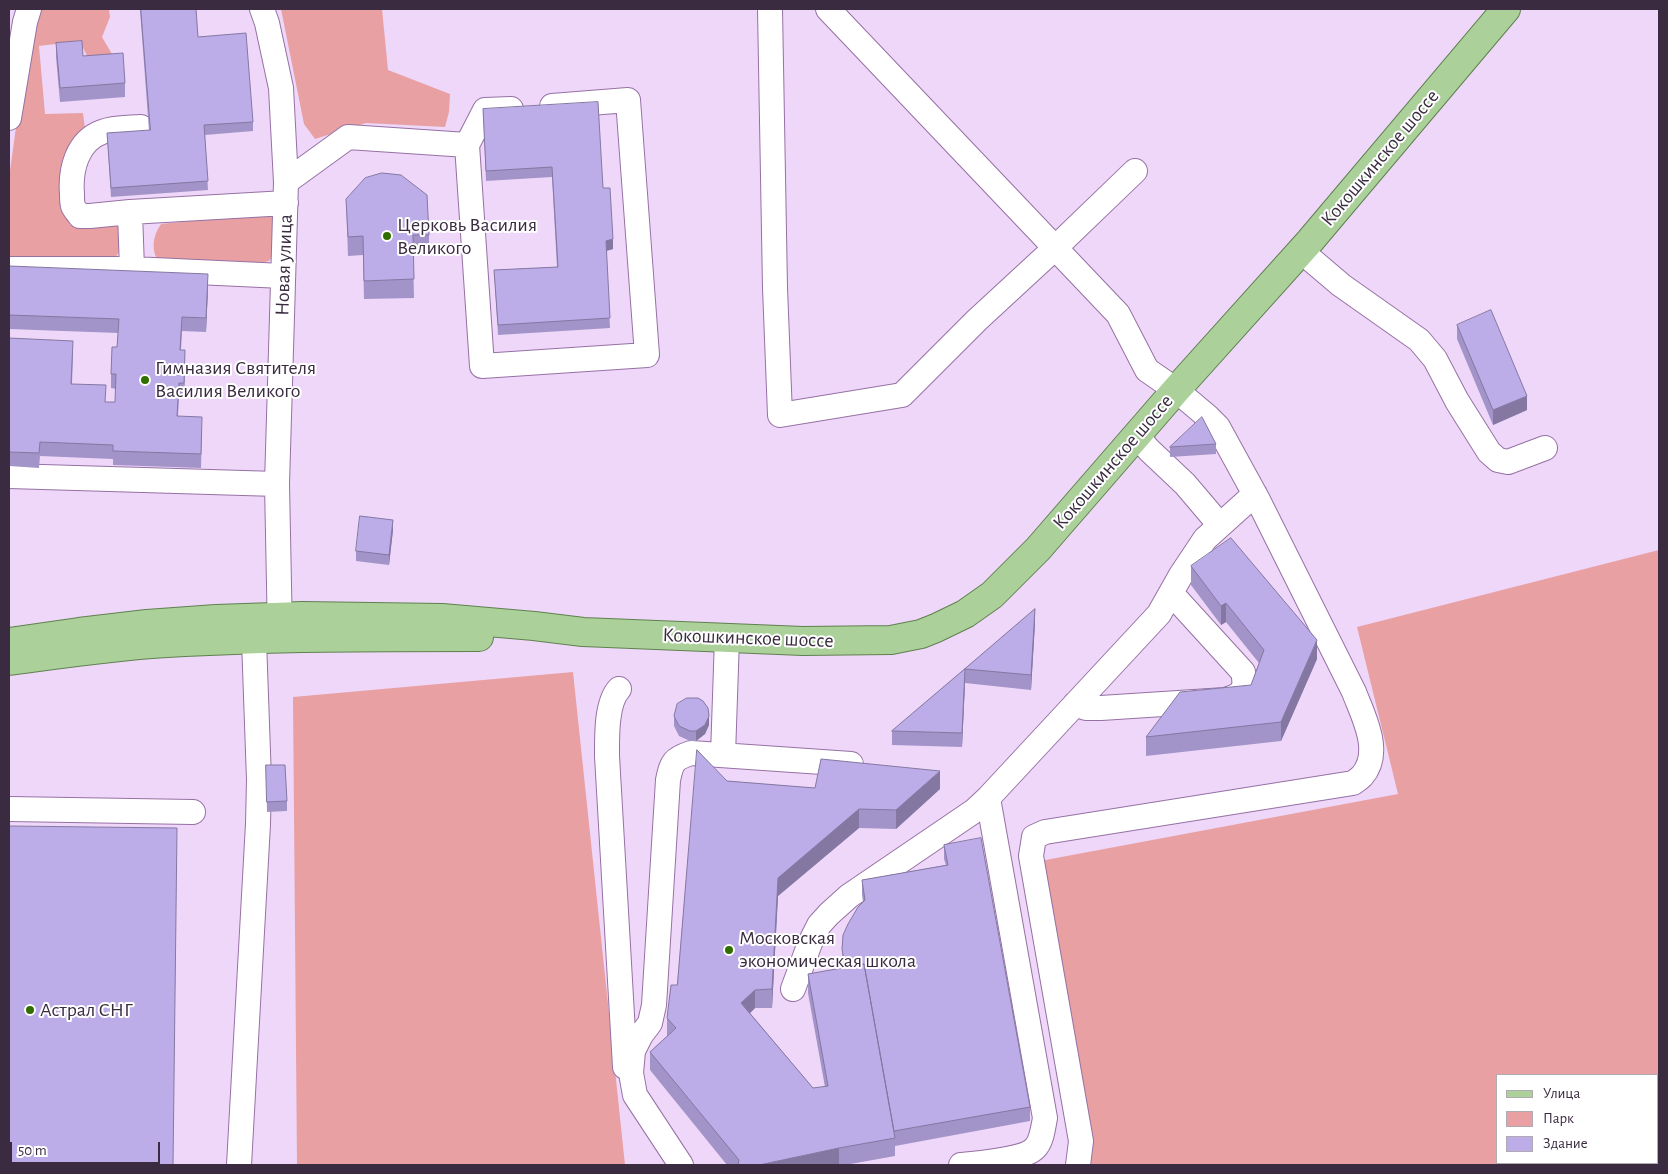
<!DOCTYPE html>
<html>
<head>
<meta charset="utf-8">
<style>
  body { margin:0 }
  #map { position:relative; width:1668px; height:1174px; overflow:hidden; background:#efd7f9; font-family:"Alegreya Sans",sans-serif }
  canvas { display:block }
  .frame { position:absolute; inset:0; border:10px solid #3a2b40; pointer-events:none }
  .legend { position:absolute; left:1496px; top:1074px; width:162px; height:90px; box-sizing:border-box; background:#fff; border:1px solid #b0aab3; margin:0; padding:6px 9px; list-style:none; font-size:15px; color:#3a2b40 }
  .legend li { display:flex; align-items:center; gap:10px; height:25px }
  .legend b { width:25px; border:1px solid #b0aab3 }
  .scale { position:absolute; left:10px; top:1142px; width:150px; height:22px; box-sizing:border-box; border:2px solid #3a2b40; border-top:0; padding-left:6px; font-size:15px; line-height:18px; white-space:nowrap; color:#3a2b40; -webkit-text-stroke:4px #fff; paint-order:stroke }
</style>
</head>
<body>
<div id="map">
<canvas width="1668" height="1174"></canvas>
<div class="frame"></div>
<ul class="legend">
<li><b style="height:6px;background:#abd09a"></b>Улица</li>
<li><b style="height:14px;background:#e8a0a3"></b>Парк</li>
<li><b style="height:14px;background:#bcace8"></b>Здание</li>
</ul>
<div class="scale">50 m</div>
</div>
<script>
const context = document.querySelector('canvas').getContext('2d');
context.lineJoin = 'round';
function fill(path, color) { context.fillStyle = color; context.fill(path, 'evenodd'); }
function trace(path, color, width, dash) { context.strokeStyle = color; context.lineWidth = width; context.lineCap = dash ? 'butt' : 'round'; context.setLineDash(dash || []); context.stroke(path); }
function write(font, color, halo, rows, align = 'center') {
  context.font = font + ' "Alegreya Sans",sans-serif'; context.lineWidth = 4; context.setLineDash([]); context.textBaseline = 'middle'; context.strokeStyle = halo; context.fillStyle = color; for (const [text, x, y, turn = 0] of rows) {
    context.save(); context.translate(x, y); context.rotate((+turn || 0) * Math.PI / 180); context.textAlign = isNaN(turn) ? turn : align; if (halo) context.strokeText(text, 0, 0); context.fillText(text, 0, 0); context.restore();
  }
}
const green = new Path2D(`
  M 41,9 L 109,9 L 110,17 L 102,37 L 112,54 L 87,56 L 80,41 L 39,46 L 45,114 L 83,113 L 85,129 L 64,196 L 70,225 L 111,221 L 117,223 L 123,227 C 124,241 121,254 110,263 L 9,256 L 9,178 L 26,55 Z
  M 281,9 L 382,9 L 388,70 L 450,94 L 449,112 L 445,127 L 366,123 L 315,139 L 304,124 Z
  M 267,213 L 274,218 L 275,253 L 269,261 L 257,264 L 159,263 C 151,250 152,237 161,224 Z
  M 1659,550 L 1659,1165 L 1073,1165 L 1079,1157 L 1024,864 L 1398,794 L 1357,627 ZM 1497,1075 L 1657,1075 L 1657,1163 L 1497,1163 Z
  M 573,672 L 625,1165 L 297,1165 L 293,697 Z`);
const minor = new Path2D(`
  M 262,9 L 267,23 L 281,88 L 286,182 L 277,484 L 280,635
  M 770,9 L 775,288 L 780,415 L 902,395 L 977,320 L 1055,248 L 1135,171
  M 828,9 L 1118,314 L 1147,370 L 1176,390 L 1208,417 L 1218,427 L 1258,500 L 1354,692 C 1363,716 1383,752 1362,776 C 1360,778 1356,781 1353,783 L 1045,832 L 1034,837 L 1031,856 L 1081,1141 L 1078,1165
  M 9,118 L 25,22 L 29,9
  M 141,127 C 129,128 114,127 102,132 C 77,141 70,170 72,194 C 72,198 72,203 73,206 C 74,209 78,213 80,216 L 90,216 L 130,212 L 286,203
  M 467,145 L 482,366 L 647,355 L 628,100 L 552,106
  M 286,182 L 348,137 L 467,145 L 485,110 L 511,109
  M 130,212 L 132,269
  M 1301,251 L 1341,285 L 1419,340 L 1435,359 L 1457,401 L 1489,452 L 1498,460 L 1508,462 L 1545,448
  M 9,269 L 132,269 L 283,276
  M 1137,436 L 1149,450 L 1185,484 L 1219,524
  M 9,476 L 277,484
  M 619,689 C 606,703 607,737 607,756 L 625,1067
  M 1075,704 L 1086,708 L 1101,708 L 1225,700 C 1242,695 1247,690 1243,672 L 1171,593
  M 723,755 L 727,638
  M 9,809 L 193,812
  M 793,989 L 810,943 L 819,925 L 829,914 L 849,896 L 974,811 L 988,798 L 1159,614 L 1181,575 L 1205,539 L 1255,494
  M 239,1165 L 258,824 L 259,780 L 254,640
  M 681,1165 L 635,1095 L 631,1073 L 633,1051 L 641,1035 L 650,1023 L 654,1005 L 668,780 C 672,762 673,759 691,753 L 851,764
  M 961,1165 C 978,1163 1024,1160 1035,1148 C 1042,1141 1043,1128 1045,1118 L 988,798`);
const major = new Path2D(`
  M 9,642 L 79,632 L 147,624 L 216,619 L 302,616 L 442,618 L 534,626 L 583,632 L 803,641 L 891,640 L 921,634 L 936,628 L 965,614 L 992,595 L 1038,549 L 1176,390 L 1310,241 L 1506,9
  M 9,661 C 61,654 114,646 167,643 C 271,637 376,637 479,637`);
const wall = new Path2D(`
  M 140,9 L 196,9 L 198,37 L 253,122 L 253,131 L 205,135 L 208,190 L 111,197 L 107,133 L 149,131 Z
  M 56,43 L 125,83 L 125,97 L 60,102 L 56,57 Z
  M 483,109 L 603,188 L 613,249 L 606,251 L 610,328 L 498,335 L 494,270 L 557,267 L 552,177 L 486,181 Z
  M 346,199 L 429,235 L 429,254 L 413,254 L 414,298 L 364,299 L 363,255 L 348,256 Z
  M 9,266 L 208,288 L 206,332 L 182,331 L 181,350 L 185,364 L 184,397 L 179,397 L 178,416 L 202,431 L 201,468 L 113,465 L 113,459 L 40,456 L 39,468 L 9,466 L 9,338 L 73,355 L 72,384 L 106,402 L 115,402 L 116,389 L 111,388 L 111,374 L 117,347 L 118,333 L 9,329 Z
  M 1457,325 L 1527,410 L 1493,425 L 1457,339 Z
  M 1216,444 L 1216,454 L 1170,457 L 1170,447 Z
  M 393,530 L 389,565 L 356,561 L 356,551 Z
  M 1191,566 L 1317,659 L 1281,741 L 1146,756 L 1146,737 L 1251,685 L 1259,663 L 1226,622 L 1221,625 L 1191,585 Z
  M 1035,609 L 1035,623 L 1031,690 L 965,683 L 962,747 L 892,745 L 892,731 Z
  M 674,716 L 709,725 L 705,734 L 696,741 L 690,741 L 679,736 L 674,726 Z
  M 266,765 L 287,801 L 287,811 L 267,812 Z
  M 727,781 L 815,788 L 940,789 L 896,829 L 859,828 L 778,896 L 772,1008 L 755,1008 L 750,1013 L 813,1088 L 825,1087 L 808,993 L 808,974 L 843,968 L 842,949 L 863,902 L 862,895 L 862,880 L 946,865 L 944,859 L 944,845 L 1030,1107 L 1030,1121 L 895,1146 L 895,1156 L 845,1165 L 727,1165 L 650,1070 L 650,1052 L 667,1036 L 667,1018 L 677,985 Z`);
const shadedWall = new Path2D(`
  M 613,239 L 613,249 L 606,251 L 606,241 Z
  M 208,274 L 208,288 L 206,332 L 206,318 Z
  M 185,350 L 185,364 L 184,397 L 184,383 Z
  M 1527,396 L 1527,410 L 1493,425 L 1493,410 Z
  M 393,520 L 393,530 L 389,565 L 389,555 Z
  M 1226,603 L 1226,622 L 1221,625 L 1221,606 Z
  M 1035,609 L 1035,623 L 1031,690 L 1031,675 Z
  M 1317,640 L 1317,659 L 1281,741 L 1281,722 Z
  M 965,669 L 965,683 L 962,747 L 962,733 Z
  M 709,716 L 709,725 L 705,734 L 696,741 L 696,731 Z
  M 940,771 L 940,789 L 896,829 L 896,810 Z
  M 859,809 L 859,828 L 778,896 L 772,1008 L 772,989 L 778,878 Z
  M 755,990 L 755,1008 L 741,1022 L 741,1003 Z
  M 839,1148 L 839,1165 L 759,1165 Z`);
const building = new Path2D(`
  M 141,9 L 196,9 L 198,37 L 246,33 L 253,122 L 204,125 L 208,181 L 111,188 L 107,133 L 150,130 Z
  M 82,41 L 83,56 L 123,53 L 125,83 L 60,88 L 56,43 Z
  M 598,102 L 603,188 L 610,188 L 613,239 L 606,241 L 610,318 L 498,325 L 494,270 L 558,267 L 552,167 L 486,171 L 483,109 Z
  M 382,173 L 401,175 L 427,195 L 429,235 L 413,235 L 414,279 L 364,281 L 363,236 L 348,237 L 346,199 L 365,178 Z
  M 9,266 L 208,274 L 206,318 L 182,317 L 180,350 L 185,350 L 184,383 L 179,383 L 177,416 L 202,417 L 201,454 L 113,451 L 113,445 L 40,442 L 39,453 L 9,452 L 9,338 L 73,341 L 71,384 L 106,385 L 105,402 L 115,402 L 116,374 L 111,374 L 112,347 L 117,347 L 119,319 L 9,315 Z
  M 1491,310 L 1527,396 L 1493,410 L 1457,325 Z
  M 1202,417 L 1216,444 L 1170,447 Z
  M 360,516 L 393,520 L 389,555 L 356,551 Z
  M 1231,538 L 1317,640 L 1281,722 L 1146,737 L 1180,692 L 1251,685 L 1264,650 L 1226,603 L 1221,606 L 1191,566 Z
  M 1035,609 L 1031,675 L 965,669 Z
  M 965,669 L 962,733 L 892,731 Z
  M 687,698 L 698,698 L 703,701 L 708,708 L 709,716 L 705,725 L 696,731 L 690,731 L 679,726 L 674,716 L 677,704 Z
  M 697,750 L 727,781 L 815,788 L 821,759 L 940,771 L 896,810 L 859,809 L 778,878 L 772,989 L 755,990 L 741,1003 L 813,1088 L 828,1086 L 808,974 L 864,964 L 895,1138 L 839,1148 L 759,1165 L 738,1165 L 739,1160 L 650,1052 L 676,1028 L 667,1018 L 671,985 L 677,985 Z
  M 266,765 L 285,765 L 287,801 L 267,802 Z
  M 9,826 L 177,828 L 173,1165 L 9,1165 Z
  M 981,838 L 1030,1107 L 894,1131 L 864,964 L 845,967 L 842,949 L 843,935 L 848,924 L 858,907 L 865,900 L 862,880 L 948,865 L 944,845 Z`);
const markers = [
  [387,236,5,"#316e00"],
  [145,380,5,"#316e00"],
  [729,950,5,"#316e00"],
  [30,1010,5,"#316e00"]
];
const streetNames = [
  ["Кокошкинское шоссе",1380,158,-50],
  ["Новая улица",284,265,-88],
  ["Кокошкинское шоссе",1113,462,-49],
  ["Кокошкинское шоссе",748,638,2]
];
const poiNames = [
  ["Церковь Василия",397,225],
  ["Великого",397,248],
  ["Гимназия Святителя",155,368],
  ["Василия Великого",155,391],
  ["Московская",739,938],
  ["экономическая школа",739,961],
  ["Астрал СНГ",40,1010]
];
fill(green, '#e8a0a3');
trace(minor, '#9671a4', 26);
trace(major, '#5f814f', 30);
trace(minor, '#fff', 24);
trace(major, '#abd09a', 28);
fill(wall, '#a294c8');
fill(shadedWall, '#8478a2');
fill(building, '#bcace8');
trace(building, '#8478a2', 1);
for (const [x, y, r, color] of markers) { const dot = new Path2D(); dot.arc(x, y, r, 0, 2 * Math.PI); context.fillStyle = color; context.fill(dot); trace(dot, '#fff', 2); }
write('20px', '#3a2b40', '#fff', streetNames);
write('20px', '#3a2b40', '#fff', poiNames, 'left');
</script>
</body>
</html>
